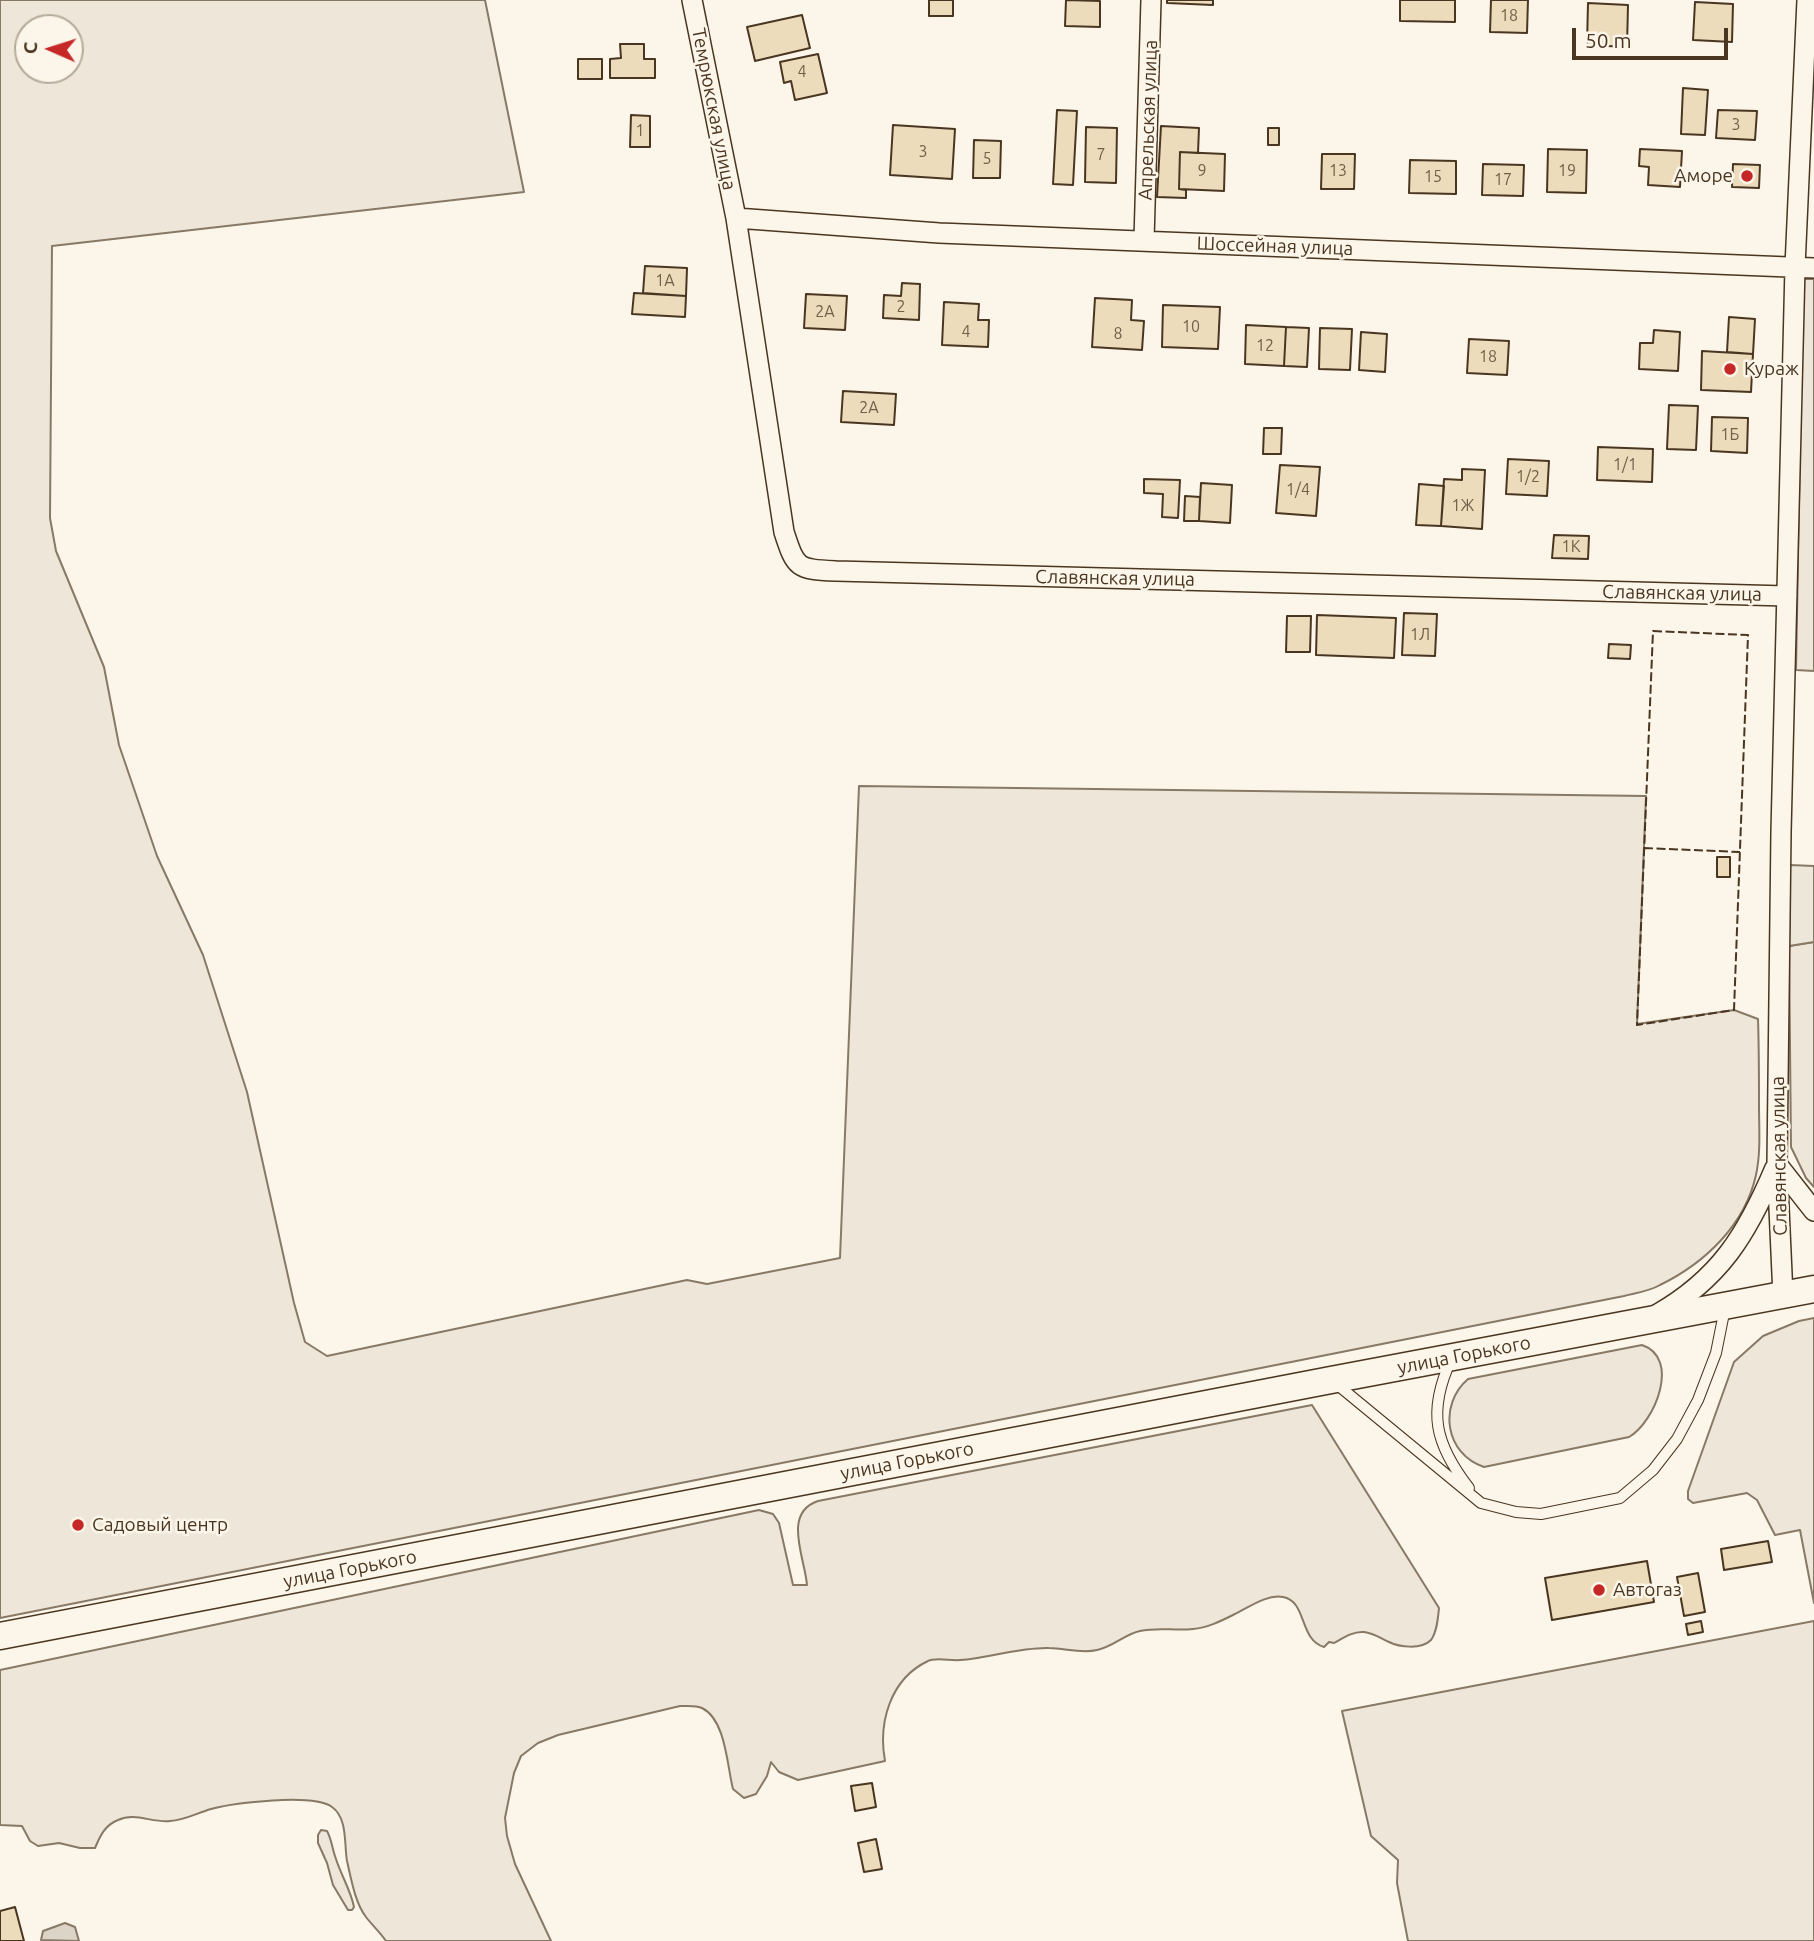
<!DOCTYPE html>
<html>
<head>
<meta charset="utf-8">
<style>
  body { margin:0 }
  #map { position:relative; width:1814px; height:1941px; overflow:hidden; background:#fbf6e9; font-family:Ubuntu,sans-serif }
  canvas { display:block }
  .north { position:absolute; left:14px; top:14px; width:70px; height:70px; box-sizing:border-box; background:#fbf6e9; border:2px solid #b4a999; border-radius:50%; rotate:273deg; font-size:19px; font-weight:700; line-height:28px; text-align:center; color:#4a3520 }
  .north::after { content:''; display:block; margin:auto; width:24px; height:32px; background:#c62828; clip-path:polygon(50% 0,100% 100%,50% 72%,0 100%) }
  .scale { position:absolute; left:1572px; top:28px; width:156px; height:32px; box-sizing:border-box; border:4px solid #4a3520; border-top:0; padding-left:9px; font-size:21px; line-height:24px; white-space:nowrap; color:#4a3520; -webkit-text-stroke:5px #fbf6e9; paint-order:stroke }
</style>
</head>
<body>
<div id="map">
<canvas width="1814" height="1941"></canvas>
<div class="north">С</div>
<div class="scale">50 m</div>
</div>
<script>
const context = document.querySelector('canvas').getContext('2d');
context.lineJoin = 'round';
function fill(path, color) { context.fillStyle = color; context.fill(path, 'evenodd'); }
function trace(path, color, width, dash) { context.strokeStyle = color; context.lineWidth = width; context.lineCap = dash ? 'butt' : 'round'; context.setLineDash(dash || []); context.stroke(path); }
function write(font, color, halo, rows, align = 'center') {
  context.font = font + ' Ubuntu,sans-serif'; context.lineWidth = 5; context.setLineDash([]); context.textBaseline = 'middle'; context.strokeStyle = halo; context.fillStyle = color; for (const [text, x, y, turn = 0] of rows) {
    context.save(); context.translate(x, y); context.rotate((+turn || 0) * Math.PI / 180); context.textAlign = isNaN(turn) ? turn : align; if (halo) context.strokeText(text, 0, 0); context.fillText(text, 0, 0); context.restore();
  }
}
const green = new Path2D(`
  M 0,0 L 485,0 L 524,192 L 52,246 L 50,518 L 56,551 L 104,667 L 119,745 L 157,856 L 203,955 L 247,1092 L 294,1303 L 305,1342 L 327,1356 L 687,1280 L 707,1284 L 840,1258 L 859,786 L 1646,796 L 1637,1024 L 1734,1010 L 1758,1019 C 1759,1048 1759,1077 1759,1105 C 1759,1128 1761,1152 1756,1175 C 1745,1225 1705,1263 1660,1285 C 1650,1291 1636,1293 1624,1296 L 0,1618 ZM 28,28 L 70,28 L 70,70 L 28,70 Z
  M 1803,279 L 1814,279 L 1814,671 L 1796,670 Z
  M 1814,942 L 1814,1187 L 1806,1178 L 1791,1147 L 1789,946 Z
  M 1814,1318 L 1814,1603 L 1800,1530 L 1775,1535 L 1757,1500 L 1747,1493 L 1693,1503 L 1688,1499 L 1688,1491 L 1734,1362 L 1763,1336 L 1799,1321 Z
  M 1642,1345 C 1681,1358 1655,1422 1629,1437 L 1484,1467 C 1445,1454 1438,1405 1468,1379 Z
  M 1312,1405 L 1439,1608 C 1438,1618 1437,1632 1431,1640 C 1421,1650 1399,1647 1389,1642 C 1380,1638 1374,1633 1364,1632 C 1353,1631 1343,1638 1334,1643 L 1329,1642 L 1324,1647 C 1299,1640 1307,1601 1283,1597 C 1266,1594 1248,1608 1233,1615 C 1221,1621 1207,1628 1193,1629 C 1175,1631 1158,1627 1140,1631 C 1125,1634 1113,1647 1097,1650 C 1081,1654 1065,1648 1049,1648 C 1020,1647 989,1658 960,1660 C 951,1661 935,1657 928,1661 C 890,1679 878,1723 885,1761 L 798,1780 L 779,1772 L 771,1762 L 767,1776 L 756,1794 L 744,1798 L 733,1789 C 727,1766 726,1720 702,1708 C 696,1705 687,1706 680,1706 L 558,1735 L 538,1743 L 521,1756 L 514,1773 L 505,1818 L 507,1836 L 515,1864 L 551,1941 L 386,1941 C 380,1932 372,1925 366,1917 C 355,1903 351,1878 347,1861 C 344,1845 348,1818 332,1807 C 312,1793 234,1803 211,1809 C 197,1813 185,1820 170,1821 C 152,1823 135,1812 118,1820 C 105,1825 100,1836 95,1848 L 80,1848 L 59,1843 L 38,1846 L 30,1841 L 22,1826 L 0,1825 L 0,1670 L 759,1510 L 773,1514 L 779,1523 L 793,1585 L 807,1585 C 805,1558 782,1513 818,1501 Z
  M 1814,1621 L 1814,1941 L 1408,1941 L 1397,1883 L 1398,1860 L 1371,1836 L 1342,1711 Z
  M 321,1830 L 327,1831 C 332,1840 332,1849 336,1859 C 341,1875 351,1891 354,1907 L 352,1910 L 348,1910 L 333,1885 L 327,1863 L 318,1843 L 318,1835 Z`);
const parking = new Path2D(`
  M 1790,865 L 1814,866 L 1814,942 L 1789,946 Z`);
const water = new Path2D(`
  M 65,1923 L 75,1927 L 79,1941 L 41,1940 L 43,1931 Z`);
const building = new Path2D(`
  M 929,0 L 953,0 L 953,16 L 929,16 Z
  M 1066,0 L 1100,1 L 1100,27 L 1065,26 Z
  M 1167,0 L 1213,0 L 1213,5 L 1167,3 Z
  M 1400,0 L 1455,0 L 1455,22 L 1400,21 Z
  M 1491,0 L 1528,0 L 1527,33 L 1490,32 Z
  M 1695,2 L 1733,4 L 1732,42 L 1693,40 Z
  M 1588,3 L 1628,5 L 1627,47 L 1587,45 Z
  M 802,15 L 810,48 L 755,61 L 747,27 Z
  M 620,44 L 644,44 L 644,59 L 655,59 L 655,78 L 610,78 L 610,59 L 621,58 Z
  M 818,54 L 827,93 L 795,100 L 791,81 L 784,83 L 780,62 Z
  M 578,59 L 602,59 L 602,79 L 578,79 Z
  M 1683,88 L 1708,90 L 1705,135 L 1681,134 Z
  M 1057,110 L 1077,111 L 1073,185 L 1053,184 Z
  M 1718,110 L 1757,111 L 1755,140 L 1716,138 Z
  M 631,115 L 650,116 L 650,147 L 630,147 Z
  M 893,125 L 955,129 L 952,179 L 890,175 Z
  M 1161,126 L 1199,128 L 1198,153 L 1180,152 L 1179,189 L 1186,190 L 1186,198 L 1157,197 Z
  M 1086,127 L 1117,128 L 1116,183 L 1085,182 Z
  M 1268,128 L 1279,128 L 1279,145 L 1268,145 Z
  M 974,140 L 1001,141 L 1000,178 L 973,178 Z
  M 1548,149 L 1587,150 L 1586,193 L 1547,192 Z
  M 1640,149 L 1682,151 L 1680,187 L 1648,185 L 1649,167 L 1639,166 Z
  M 1180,152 L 1225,154 L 1224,191 L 1179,189 Z
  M 1322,154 L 1355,154 L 1354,189 L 1321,189 Z
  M 1410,160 L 1456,161 L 1456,194 L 1409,193 Z
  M 1483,164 L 1524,165 L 1523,196 L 1482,195 Z
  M 1733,164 L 1760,165 L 1759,188 L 1732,187 Z
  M 645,266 L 687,268 L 686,296 L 643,293 Z
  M 902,283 L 920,284 L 919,320 L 883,318 L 884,295 L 901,296 Z
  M 634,293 L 686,296 L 685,317 L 632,314 Z
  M 806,294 L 847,296 L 845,330 L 804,328 Z
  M 1095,298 L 1132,300 L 1131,320 L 1144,321 L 1142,350 L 1092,347 Z
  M 944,302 L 979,304 L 978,320 L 989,320 L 988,347 L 942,345 Z
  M 1163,305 L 1220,307 L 1218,349 L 1162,347 Z
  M 1729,317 L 1755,319 L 1753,354 L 1727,352 Z
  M 1246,325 L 1286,327 L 1284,366 L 1245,364 Z
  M 1286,327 L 1309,328 L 1307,367 L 1284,366 Z
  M 1320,328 L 1352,329 L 1350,370 L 1319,369 Z
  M 1654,330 L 1680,332 L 1678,371 L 1639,369 L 1640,343 L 1653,343 Z
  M 1361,332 L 1387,334 L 1385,372 L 1359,370 Z
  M 1469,339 L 1509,341 L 1507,375 L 1467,373 Z
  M 1702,351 L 1753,354 L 1751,392 L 1701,390 Z
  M 843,391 L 896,394 L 894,425 L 841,422 Z
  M 1669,405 L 1698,406 L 1696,450 L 1667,449 Z
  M 1712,417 L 1748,418 L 1747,453 L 1711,451 Z
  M 1264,428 L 1282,428 L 1281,454 L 1263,454 Z
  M 1598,447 L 1653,449 L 1652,482 L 1597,480 Z
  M 1508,459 L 1549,461 L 1547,496 L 1506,494 Z
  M 1280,465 L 1320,467 L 1316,516 L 1276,513 Z
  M 1462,469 L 1485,470 L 1482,529 L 1441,526 L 1444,479 L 1462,480 Z
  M 1144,479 L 1180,480 L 1178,518 L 1162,517 L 1163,494 L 1144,493 Z
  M 1201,483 L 1232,485 L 1230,523 L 1199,521 Z
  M 1419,484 L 1444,486 L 1441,526 L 1416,525 Z
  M 1185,496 L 1200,497 L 1199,521 L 1184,521 Z
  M 1554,535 L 1589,536 L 1588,559 L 1552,558 Z
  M 1404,613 L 1437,614 L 1435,656 L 1402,655 Z
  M 1317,615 L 1396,618 L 1394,658 L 1316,655 Z
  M 1287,616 L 1311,616 L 1310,652 L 1286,652 Z
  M 1609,644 L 1631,645 L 1630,659 L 1608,658 Z
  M 1717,857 L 1730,857 L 1730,877 L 1717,877 Z
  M 1768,1541 L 1772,1562 L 1724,1570 L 1721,1549 Z
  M 1647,1561 L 1654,1602 L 1552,1620 L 1545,1578 Z
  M 1698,1573 L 1705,1612 L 1684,1616 L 1677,1577 Z
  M 1701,1621 L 1703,1632 L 1688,1635 L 1686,1624 Z
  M 872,1783 L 876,1807 L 855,1811 L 851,1786 Z
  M 876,1839 L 882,1869 L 864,1872 L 858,1843 Z
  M 15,1907 L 24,1941 L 0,1941 L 0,1911 Z`);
const lane = new Path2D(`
  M 1451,1360 C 1427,1412 1435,1444 1469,1488
  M 1334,1382 L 1481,1503 L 1516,1512 L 1541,1514 L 1620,1498 L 1653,1470 L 1677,1439 L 1698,1400 L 1716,1353 L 1725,1308`);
const street = new Path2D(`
  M 692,0 L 736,218 L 784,532 C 796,569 797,569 836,571 L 1787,596
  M 736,218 L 939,233 L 1814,268
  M 1144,240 L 1151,0
  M 1777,1164 L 1814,1211
  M 1783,1296 L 1777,1164 L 1781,832 L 1795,267 L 1807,0
  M 1656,1315 C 1720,1279 1747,1234 1775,1168`);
const secondary = new Path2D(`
  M 0,1636 L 1331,1380 L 1814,1289`);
const fence = new Path2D(`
  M 1653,631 L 1748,635 L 1734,1010 L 1637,1025 Z
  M 1644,848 L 1740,852`);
const markers = [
  [1747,176,7,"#c62828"],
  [1730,369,7,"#c62828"],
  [78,1525,7,"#c62828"],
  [1599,1590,7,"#c62828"]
];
const numberNames = [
  ["18",1509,16],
  ["4",802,72],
  ["3",1736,125],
  ["1",640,131],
  ["3",923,152],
  ["7",1101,155],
  ["5",987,159],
  ["9",1202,171],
  ["13",1338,171],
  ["19",1567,171],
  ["15",1433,177],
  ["17",1503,180],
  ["1А",665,281],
  ["2",901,307],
  ["2А",825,312],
  ["10",1191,327],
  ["4",966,332],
  ["8",1118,334],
  ["12",1265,346],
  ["18",1488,357],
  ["2А",869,408],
  ["1Б",1730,435],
  ["1/1",1625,465],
  ["1/2",1528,477],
  ["1/4",1298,490],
  ["1Ж",1463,506],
  ["1К",1571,547],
  ["1Л",1420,635]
];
const streetNames = [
  ["Темрюкская улица",714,109,79],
  ["Апрельская улица",1148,120,-88],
  ["Шоссейная улица",1275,246,2],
  ["Славянская улица",1115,578,1],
  ["Славянская улица",1682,593,1],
  ["Славянская улица",1779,1156,-91],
  ["улица Горького",1464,1355,-11],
  ["улица Горького",907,1461,-11],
  ["улица Горького",350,1569,-11]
];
const poiNames = [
  ["Аморе",1733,176,"right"],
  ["Кураж",1744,369],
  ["Садовый центр",92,1525],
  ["Автогаз",1613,1590]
];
fill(green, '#ede6d9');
trace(green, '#887966', 2);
fill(parking, '#ede7d9');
trace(parking, '#887966', 2);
fill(water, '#dcd4c6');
trace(water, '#887966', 2);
fill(building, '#ecdcbc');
trace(building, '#4a3520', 2);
trace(lane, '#4a3520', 12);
trace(street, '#4a3520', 22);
trace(secondary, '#4a3520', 29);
trace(lane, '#fbf6e9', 10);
trace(street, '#fbf6e9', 19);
trace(secondary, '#fbf6e9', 26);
trace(fence, '#4a3520', 2, [9, 3.5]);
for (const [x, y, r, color] of markers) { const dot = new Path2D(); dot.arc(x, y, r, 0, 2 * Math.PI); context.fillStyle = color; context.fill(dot); trace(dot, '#fbf6e9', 2.5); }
write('16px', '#725f47', null, numberNames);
write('19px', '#4a3520', '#fbf6e9', streetNames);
write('19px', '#4a3520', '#fbf6e9', poiNames, 'left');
</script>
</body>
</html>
